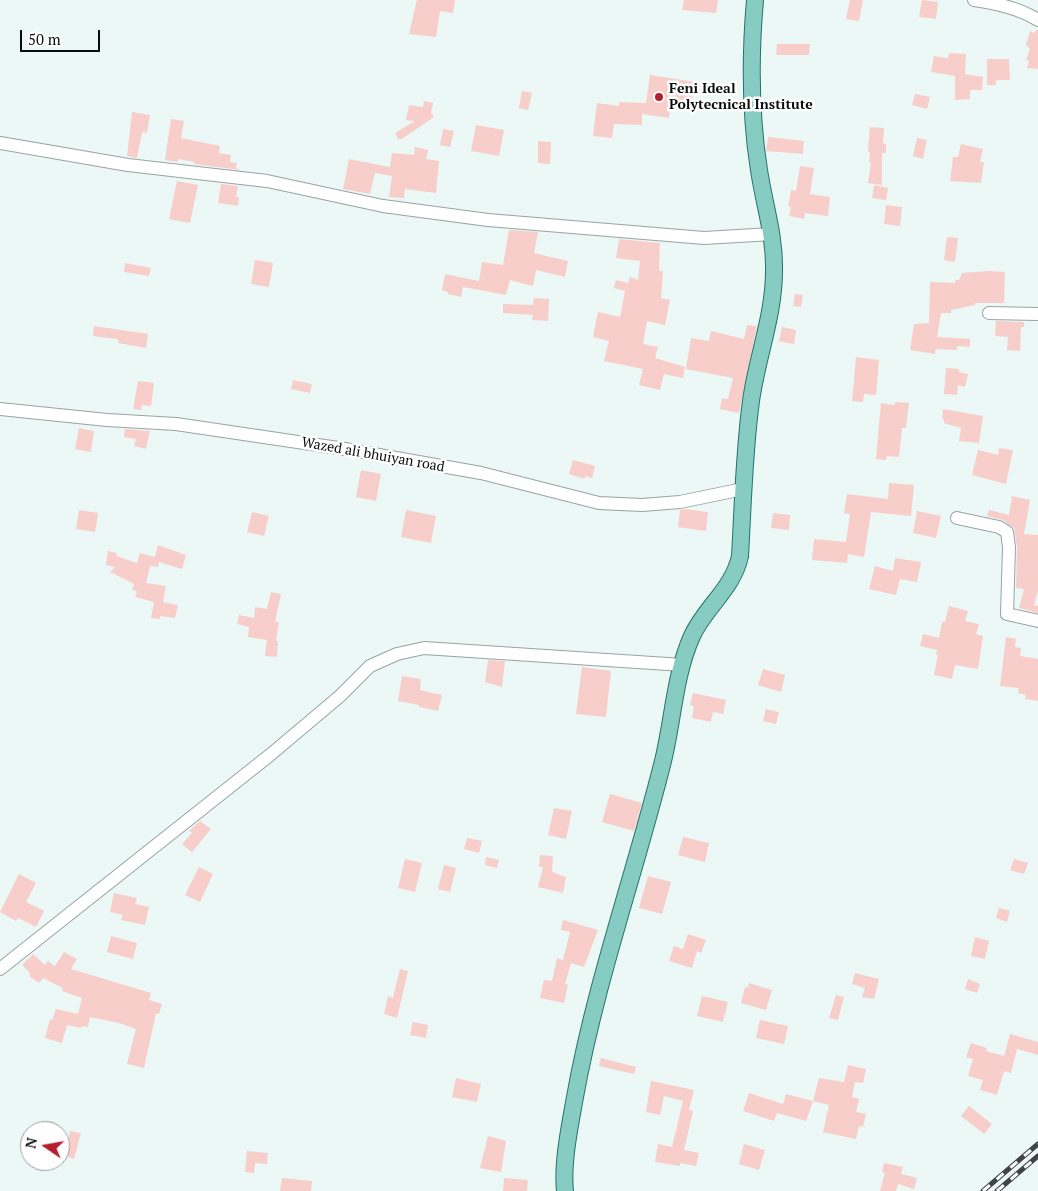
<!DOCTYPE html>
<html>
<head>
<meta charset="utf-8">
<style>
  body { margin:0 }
  #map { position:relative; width:1038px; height:1191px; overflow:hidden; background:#ebf8f5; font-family:"PT Serif",serif }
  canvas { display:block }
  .north { position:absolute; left:20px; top:1121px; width:50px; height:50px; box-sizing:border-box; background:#fff; border:1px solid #9d9e9e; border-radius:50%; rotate:282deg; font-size:14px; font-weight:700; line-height:20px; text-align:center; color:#090d0c }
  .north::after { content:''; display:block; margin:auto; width:18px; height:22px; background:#b2202e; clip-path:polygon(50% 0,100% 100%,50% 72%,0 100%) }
  .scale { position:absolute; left:20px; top:30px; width:80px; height:22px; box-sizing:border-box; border:2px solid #090d0c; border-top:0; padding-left:6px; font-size:15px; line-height:18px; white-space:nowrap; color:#090d0c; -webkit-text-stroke:4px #fff; paint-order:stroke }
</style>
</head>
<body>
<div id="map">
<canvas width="1038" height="1191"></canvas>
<div class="north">N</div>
<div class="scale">50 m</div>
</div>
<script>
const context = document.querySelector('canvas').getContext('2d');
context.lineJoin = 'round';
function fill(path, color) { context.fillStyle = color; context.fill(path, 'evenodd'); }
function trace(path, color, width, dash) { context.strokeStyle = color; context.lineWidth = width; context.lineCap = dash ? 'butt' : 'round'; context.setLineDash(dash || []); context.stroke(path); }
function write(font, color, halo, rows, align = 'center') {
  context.font = font + ' "PT Serif",serif'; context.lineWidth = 5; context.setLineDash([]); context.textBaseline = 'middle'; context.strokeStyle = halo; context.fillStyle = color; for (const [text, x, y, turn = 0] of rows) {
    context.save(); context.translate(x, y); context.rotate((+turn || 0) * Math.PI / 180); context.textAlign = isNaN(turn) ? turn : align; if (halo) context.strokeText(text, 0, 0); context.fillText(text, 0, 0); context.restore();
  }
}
const building = new Path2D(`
  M 417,0 L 455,0 L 453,13 L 440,11 L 436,37 L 409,34 Z
  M 684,0 L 718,0 L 716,13 L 682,10 Z
  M 850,0 L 863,0 L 859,21 L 846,19 Z
  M 922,0 L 938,2 L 936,19 L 919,17 Z
  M 1036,30 L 1038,30 L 1038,69 L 1027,68 L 1029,61 L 1026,60 L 1030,49 L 1026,45 L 1030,31 L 1035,33 Z
  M 777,44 L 810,44 L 809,55 L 776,55 Z
  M 949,53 L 966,54 L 965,74 L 983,77 L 982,90 L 970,90 L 970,99 L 955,100 L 955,76 L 931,72 L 934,56 L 948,58 Z
  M 987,59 L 1009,59 L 1010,80 L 996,80 L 996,85 L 987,85 Z
  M 650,75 L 695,82 L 691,104 L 671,101 L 669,118 L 642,114 L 642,125 L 614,124 L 612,138 L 593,136 L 597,103 L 619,106 L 619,102 L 646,103 Z
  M 522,91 L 532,93 L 528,110 L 519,108 Z
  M 915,94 L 930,97 L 927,109 L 912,105 Z
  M 424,101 L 433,103 L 431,113 L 434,117 L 402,139 L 398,139 L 395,133 L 415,121 L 406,120 L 409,105 L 423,107 Z
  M 132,112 L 150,115 L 147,133 L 142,132 L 137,158 L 127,156 Z
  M 171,119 L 184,121 L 181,138 L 220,146 L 219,153 L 231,155 L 230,162 L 237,163 L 236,168 L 240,170 L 194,164 L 195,162 L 178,159 L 178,162 L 165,160 Z
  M 476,125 L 504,130 L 499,156 L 471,151 Z
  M 870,127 L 884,128 L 883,143 L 886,144 L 886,153 L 882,153 L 882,185 L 868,183 L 871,163 L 869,162 L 870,152 L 868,152 Z
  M 443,129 L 454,131 L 450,147 L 440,145 Z
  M 768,137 L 804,141 L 803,154 L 766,151 Z
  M 917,138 L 927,140 L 923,159 L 913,156 Z
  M 538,141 L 551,142 L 550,164 L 538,163 Z
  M 961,144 L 983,149 L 980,162 L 984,162 L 981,183 L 950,181 L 953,157 L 958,157 Z
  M 415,147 L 428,150 L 426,159 L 439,161 L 436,193 L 405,189 L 404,198 L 389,197 L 392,176 L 375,173 L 370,194 L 343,189 L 349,159 L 390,167 L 392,153 L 414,155 Z
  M 800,166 L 814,168 L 810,194 L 830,197 L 828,216 L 805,213 L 804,219 L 789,216 L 791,207 L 788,206 L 791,190 L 796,191 Z
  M 177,181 L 198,185 L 190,223 L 169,219 Z
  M 221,184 L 238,186 L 236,197 L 239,197 L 238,206 L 218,203 Z
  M 874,185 L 888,188 L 886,200 L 872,198 Z
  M 886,205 L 902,207 L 900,226 L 884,224 Z
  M 509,230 L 538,232 L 534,253 L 568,261 L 565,277 L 536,270 L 533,286 L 510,280 L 506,295 L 463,287 L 461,297 L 448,294 L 448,292 L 442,290 L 445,274 L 479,281 L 482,262 L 503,265 Z
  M 947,237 L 958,238 L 955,262 L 944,260 Z
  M 619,239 L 660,243 L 659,271 L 663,271 L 661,298 L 670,300 L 665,325 L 647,321 L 643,344 L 658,347 L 655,358 L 685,367 L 683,378 L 664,374 L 660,390 L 639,385 L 643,369 L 604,361 L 609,341 L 593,337 L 598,312 L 620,317 L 625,291 L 614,288 L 616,280 L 628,283 L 630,277 L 638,280 L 640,261 L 616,258 Z
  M 255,260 L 273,263 L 269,287 L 251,284 Z
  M 125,263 L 151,268 L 149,276 L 124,272 Z
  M 989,271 L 1005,272 L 1004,303 L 975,303 L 975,305 L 951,310 L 951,313 L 941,313 L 937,337 L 970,339 L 970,347 L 957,346 L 957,350 L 936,349 L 935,354 L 910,350 L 914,324 L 929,323 L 930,282 L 955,283 L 955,280 L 959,280 L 962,273 Z
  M 795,294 L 803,295 L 801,307 L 793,306 Z
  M 534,298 L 549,299 L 548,321 L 532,320 L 533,315 L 503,313 L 503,304 L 533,305 Z
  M 996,321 L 1024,322 L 1024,327 L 1021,327 L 1020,351 L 1007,350 L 1008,337 L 995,336 Z
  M 747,325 L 757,326 L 739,413 L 720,409 L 722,398 L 728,399 L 733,378 L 686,369 L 691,338 L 709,341 L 711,331 L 744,339 Z
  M 94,326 L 148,334 L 146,348 L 118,343 L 118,339 L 93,336 Z
  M 782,327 L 796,330 L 794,344 L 779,341 Z
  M 856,357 L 879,360 L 876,395 L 864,394 L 863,402 L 852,401 Z
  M 946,368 L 959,369 L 959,372 L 968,374 L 965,387 L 958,385 L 957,395 L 944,394 Z
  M 293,380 L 312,384 L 310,393 L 291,389 Z
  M 138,381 L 154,383 L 151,406 L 142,405 L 141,410 L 133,409 Z
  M 895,402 L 909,403 L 906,428 L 902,428 L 899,457 L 887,456 L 886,460 L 876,459 L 881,403 L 895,405 Z
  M 943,409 L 983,416 L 979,443 L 959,441 L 961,428 L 944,423 L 944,419 L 942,419 Z
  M 79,428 L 94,431 L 91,452 L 75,449 Z
  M 125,429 L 150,431 L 146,449 L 134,446 L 136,439 L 124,437 Z
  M 999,448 L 1013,450 L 1006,484 L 972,475 L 978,450 L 998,455 Z
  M 573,460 L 595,466 L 592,478 L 585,476 L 585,479 L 569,474 Z
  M 361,470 L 381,474 L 376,501 L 356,497 Z
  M 889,483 L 914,485 L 911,516 L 871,512 L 864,557 L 848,554 L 847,563 L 812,560 L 814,539 L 846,542 L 850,514 L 844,513 L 847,494 L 888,499 Z
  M 1012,496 L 1030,500 L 1024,534 L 1038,535 L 1038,591 L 1034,605 L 1038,606 L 1038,613 L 1019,608 L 1024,589 L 1016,588 L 1017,547 L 1014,528 L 1003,520 L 987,516 L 989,510 L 1009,515 Z
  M 685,509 L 708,512 L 706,531 L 678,527 L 680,510 Z
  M 79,510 L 98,513 L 95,532 L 76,529 Z
  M 406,510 L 436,516 L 431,543 L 401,537 Z
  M 917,511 L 941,516 L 936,538 L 913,533 Z
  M 252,512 L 269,516 L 264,536 L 247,532 Z
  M 773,513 L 790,515 L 789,530 L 771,528 Z
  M 158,545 L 186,555 L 182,569 L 159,562 L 158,567 L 150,566 L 146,583 L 166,586 L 163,602 L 178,605 L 175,618 L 160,616 L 160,619 L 151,618 L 154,602 L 135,597 L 137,591 L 132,590 L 134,584 L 110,572 L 115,567 L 106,565 L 108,551 L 117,553 L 116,556 L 137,563 L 140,553 L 155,557 Z
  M 895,558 L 921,562 L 917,582 L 900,579 L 896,595 L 869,589 L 875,566 L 893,571 Z
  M 271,592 L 281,594 L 275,622 L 279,622 L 276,641 L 278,641 L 277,657 L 265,656 L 267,640 L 248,637 L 249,627 L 237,624 L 239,615 L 254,618 L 255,607 L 267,609 Z
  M 949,606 L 968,611 L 965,621 L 979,624 L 976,634 L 983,636 L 978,669 L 955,665 L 952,679 L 934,675 L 938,655 L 936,655 L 937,650 L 920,646 L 923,634 L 939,638 L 942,622 L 945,622 Z
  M 1006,637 L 1016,639 L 1015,647 L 1021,648 L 1020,656 L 1038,659 L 1038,701 L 1025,699 L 1026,695 L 1018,693 L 1019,688 L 1000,686 Z
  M 488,660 L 505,661 L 502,687 L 485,682 Z
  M 582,667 L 611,671 L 606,717 L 576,714 Z
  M 763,669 L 785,675 L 781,692 L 758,685 Z
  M 402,676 L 421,679 L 420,690 L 442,695 L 438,711 L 419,707 L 419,705 L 398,701 Z
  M 693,693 L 726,700 L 723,714 L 713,712 L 711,722 L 692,718 L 694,706 L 690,705 Z
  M 766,709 L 779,712 L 776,724 L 763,721 Z
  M 610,794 L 642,803 L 634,831 L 602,822 Z
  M 554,808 L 572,811 L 566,839 L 548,835 Z
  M 200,821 L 211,829 L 192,852 L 182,844 L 192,833 L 189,831 Z
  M 683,837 L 709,843 L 705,862 L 678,855 Z
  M 467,838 L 482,841 L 479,853 L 464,849 Z
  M 540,855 L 553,856 L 552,872 L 566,877 L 563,893 L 538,887 L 543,867 L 539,867 Z
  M 486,857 L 499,860 L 497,868 L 485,865 Z
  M 405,859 L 422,863 L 415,892 L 398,888 Z
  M 1014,859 L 1028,863 L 1024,874 L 1010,870 Z
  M 444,865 L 456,868 L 450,892 L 438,889 Z
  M 199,867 L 213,874 L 200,902 L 185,895 Z
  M 19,874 L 36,883 L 26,902 L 44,911 L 36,927 L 18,918 L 16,921 L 0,912 Z
  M 648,876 L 671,882 L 662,914 L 639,908 Z
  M 114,893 L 137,898 L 135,904 L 149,907 L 145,925 L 121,920 L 123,915 L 110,912 Z
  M 999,908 L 1010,911 L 1007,922 L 996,918 Z
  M 563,920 L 598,930 L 584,967 L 571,963 L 565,984 L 568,985 L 564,1003 L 540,998 L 544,980 L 552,981 L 557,958 L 563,960 L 570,932 L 561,930 Z
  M 688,934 L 706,940 L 701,953 L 697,951 L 692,968 L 669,961 L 674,946 L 683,949 Z
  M 111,936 L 137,943 L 133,959 L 107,952 Z
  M 975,937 L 989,941 L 985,959 L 971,956 Z
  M 64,952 L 77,959 L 71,969 L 151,993 L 149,1000 L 162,1004 L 159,1014 L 156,1013 L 144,1068 L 127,1064 L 136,1029 L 119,1023 L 90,1017 L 88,1027 L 82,1026 L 81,1028 L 67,1025 L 62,1043 L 45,1038 L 50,1019 L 52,1020 L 56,1009 L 78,1014 L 82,998 L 62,991 L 63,988 L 43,978 L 39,983 L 29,976 L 30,973 L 22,965 L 33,954 L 45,965 L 48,961 L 55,966 Z
  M 400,969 L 408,971 L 397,1018 L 384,1014 L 388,996 L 393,998 Z
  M 855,973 L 879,979 L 874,999 L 862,997 L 865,988 L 852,984 Z
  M 968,979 L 980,984 L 977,993 L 965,989 Z
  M 749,983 L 772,990 L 766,1010 L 741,1003 L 745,987 L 748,988 Z
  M 836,995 L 844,997 L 838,1020 L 829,1018 Z
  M 702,996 L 728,1002 L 723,1022 L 697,1016 Z
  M 760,1020 L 788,1026 L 784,1044 L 756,1038 Z
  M 413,1022 L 428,1025 L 426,1038 L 410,1035 Z
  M 1010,1034 L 1038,1042 L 1038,1055 L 1017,1049 L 1011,1073 L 1004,1071 L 997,1095 L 980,1090 L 983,1080 L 968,1076 L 973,1059 L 966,1057 L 971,1043 L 987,1048 L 986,1051 L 1004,1056 Z
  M 601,1058 L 636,1067 L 634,1074 L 599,1066 Z
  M 848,1065 L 866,1069 L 863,1083 L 855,1082 L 852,1097 L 859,1099 L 856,1112 L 866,1114 L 863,1127 L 859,1126 L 856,1139 L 823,1132 L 829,1105 L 813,1101 L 819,1078 L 844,1082 Z
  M 456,1078 L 481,1084 L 477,1102 L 452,1097 Z
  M 651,1081 L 694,1090 L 689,1110 L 693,1111 L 684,1150 L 699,1153 L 696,1166 L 680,1163 L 680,1166 L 655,1162 L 658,1144 L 672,1147 L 683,1101 L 664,1096 L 660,1115 L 646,1112 Z
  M 749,1093 L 783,1104 L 786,1094 L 813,1101 L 806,1121 L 777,1113 L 774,1121 L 743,1111 Z
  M 969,1106 L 992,1124 L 984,1134 L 961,1116 Z
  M 70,1131 L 81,1133 L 74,1159 L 65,1156 Z
  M 488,1136 L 506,1141 L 501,1172 L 480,1168 Z
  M 744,1144 L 765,1150 L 759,1170 L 739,1164 Z
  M 247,1151 L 268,1153 L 267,1164 L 255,1163 L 254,1173 L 245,1172 Z
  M 884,1163 L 903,1167 L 901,1174 L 917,1178 L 914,1189 L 898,1184 L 896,1191 L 880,1191 L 885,1173 L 882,1172 Z
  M 282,1178 L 312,1181 L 311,1191 L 280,1191 Z
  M 504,1178 L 528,1180 L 527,1191 L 503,1191 Z`);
const minor = new Path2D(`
  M 974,0 C 996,3 1019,8 1038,20
  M 0,143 L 128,165 L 267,181 L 383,206 L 488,220 L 704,238 L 772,234
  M 989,313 L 1038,314
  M 0,409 L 107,420 L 176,424 L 345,449 L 481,473 L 599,503 L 642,505 L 680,502 L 743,489
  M 957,518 L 999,527 L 1007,532 L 1009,547 L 1007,614 L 1038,621
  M 0,969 L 270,755 L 340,696 L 370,666 L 397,654 L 424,648 L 683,665`);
const major = new Path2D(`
  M 565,1191 C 562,1163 570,1125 575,1097 C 595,985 634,876 662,765 C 673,723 674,676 692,636 C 705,607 733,589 740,556 C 743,504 744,452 751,401 C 757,357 774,316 774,271 C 775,236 764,204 759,170 C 750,113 750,57 755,0`);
const rail = new Path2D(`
  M 983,1191 L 1038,1144
  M 997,1191 L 1038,1156`);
const markers = [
  [659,97,5,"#b2202e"]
];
const poiNames = [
  ["Feni Ideal",669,89],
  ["Polytecnical Institute",669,105]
];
const streetNames = [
  ["Wazed ali bhuiyan road",373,455,10]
];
fill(building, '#f8cecb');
trace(minor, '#97a4a1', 14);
trace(major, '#267368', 18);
trace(minor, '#fff', 12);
trace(major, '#86ccc2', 16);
trace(rail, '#3f4544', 5);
trace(rail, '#fff', 3, [9]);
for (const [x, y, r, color] of markers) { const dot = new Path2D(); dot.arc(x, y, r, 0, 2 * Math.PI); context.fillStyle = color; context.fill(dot); trace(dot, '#fff', 2); }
write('bold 14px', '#090d0c', '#fff', poiNames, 'left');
write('14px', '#090d0c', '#fff', streetNames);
</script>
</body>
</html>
